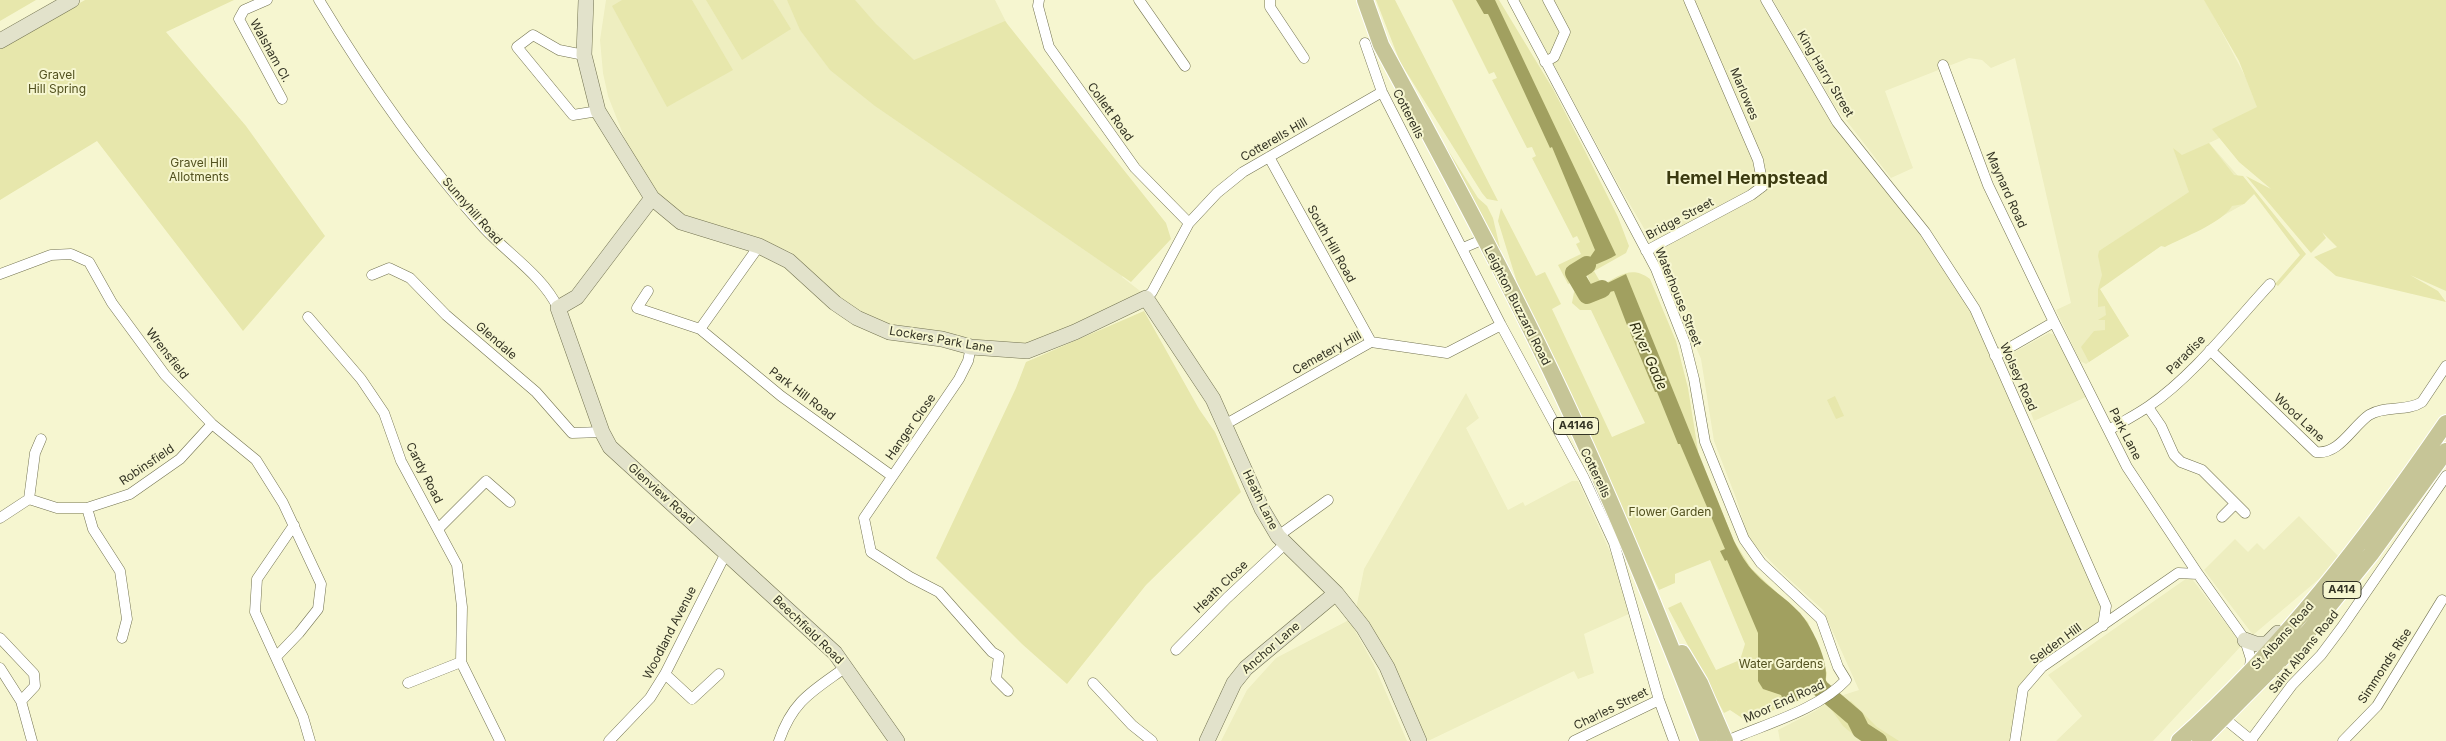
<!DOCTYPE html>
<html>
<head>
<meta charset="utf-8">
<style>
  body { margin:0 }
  canvas { display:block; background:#f6f6d0 }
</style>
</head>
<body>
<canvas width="2446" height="741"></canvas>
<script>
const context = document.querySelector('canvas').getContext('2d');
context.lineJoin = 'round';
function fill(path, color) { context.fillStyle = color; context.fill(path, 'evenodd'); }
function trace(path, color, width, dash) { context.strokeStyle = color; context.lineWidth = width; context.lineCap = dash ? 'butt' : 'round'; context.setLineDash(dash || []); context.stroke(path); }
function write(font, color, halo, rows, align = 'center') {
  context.font = font + ' Inter,sans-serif'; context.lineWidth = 4; context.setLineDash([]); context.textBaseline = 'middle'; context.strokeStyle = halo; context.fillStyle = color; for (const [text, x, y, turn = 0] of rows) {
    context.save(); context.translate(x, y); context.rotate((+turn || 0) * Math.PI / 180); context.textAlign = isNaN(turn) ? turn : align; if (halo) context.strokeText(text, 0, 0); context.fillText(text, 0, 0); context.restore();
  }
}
const built = new Path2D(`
  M 606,0 L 995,0 L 1129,266 L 1122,277 L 1144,294 L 1037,342 L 988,347 L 902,329 L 852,310 L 831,293 L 791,252 L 771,244 L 686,217 L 672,208 L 639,175 L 608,96 L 603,73 L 600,40 Z
  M 1519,0 L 1767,0 L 1867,158 L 1975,309 L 2106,606 L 2103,626 L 2042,667 L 2023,689 L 2015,741 L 1780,741 L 1778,730 L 1815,711 L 1834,698 L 1859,690 L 1823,610 L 1778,569 L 1749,539 L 1736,498 L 1714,441 L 1701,359 L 1679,307 L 1657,246 L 1645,230 L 1622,191 Z
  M 1773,0 L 2205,0 L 2266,116 L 2209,143 L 2254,194 L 2244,204 L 2210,223 L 2161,246 L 2098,288 L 2129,336 L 2086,364 L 2080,361 L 2056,310 L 2071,303 L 2015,58 L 1991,68 L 1982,60 L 1969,58 L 1885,91 L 1913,168 L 1891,178 L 1835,106 Z
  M 2049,333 L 2055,335 L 2088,396 L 2034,421 L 2009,357 L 2011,354 Z
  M 1466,393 L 1479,418 L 1466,428 L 1508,510 L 1523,502 L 1525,506 L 1572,481 L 1578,481 L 1612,556 L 1631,613 L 1584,634 L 1594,673 L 1578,679 L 1574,671 L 1428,741 L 1383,645 L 1356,609 L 1364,569 Z
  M 2299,516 L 2338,556 L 2319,579 L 2253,635 L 2204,570 L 2235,539 L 2248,552 L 2257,543 L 2264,550 Z
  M 2190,576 L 2242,645 L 2153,741 L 2056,741 L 2082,716 L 2048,675 Z
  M 1349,620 L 1374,665 L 1407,741 L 1221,741 L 1247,690 L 1276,658 Z`);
const green = new Path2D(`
  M 0,0 L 36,0 L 0,21 Z
  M 85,0 L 234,0 L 166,32 L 246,126 L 325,236 L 243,331 L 97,141 L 0,200 L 0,48 Z
  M 622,0 L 692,0 L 733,70 L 667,107 L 612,6 Z
  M 706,0 L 773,0 L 791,29 L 742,60 Z
  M 787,0 L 855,0 L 876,24 L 914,60 L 1005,21 L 1166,223 L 1171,239 L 1131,282 L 875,106 L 830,70 L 800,30 Z
  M 1376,0 L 1395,0 L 1498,201 L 1487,199 L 1482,193 L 1400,62 Z
  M 1452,0 L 1499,0 L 1553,89 L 1585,151 L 1618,217 L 1629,246 L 1626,253 L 1594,271 L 1602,285 C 1620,276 1631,265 1650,279 L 1676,341 L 1688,388 L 1699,457 L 1734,541 L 1751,568 L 1808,622 L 1827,673 L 1825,685 L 1818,692 L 1786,706 L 1745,720 L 1730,710 L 1724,713 L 1668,608 L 1681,602 L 1716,670 L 1740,660 L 1745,644 L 1710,560 L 1675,574 L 1675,583 L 1659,590 L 1520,292 L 1498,221 L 1501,208 L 1536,276 L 1545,272 L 1561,304 L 1552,309 L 1612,437 L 1645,423 L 1591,310 L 1580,310 L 1572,303 L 1574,292 L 1587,286 L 1589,291 L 1593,289 L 1587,275 L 1568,284 L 1558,265 L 1581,254 L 1576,244 L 1580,242 L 1577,236 L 1573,238 L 1532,158 L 1536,156 L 1532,147 L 1527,148 L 1492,80 L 1497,78 L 1494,72 L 1489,74 Z
  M 2204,0 L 2446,0 L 2446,291 L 2410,275 L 2438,291 L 2446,302 L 2336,276 L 2314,257 L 2337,247 L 2322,232 L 2326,238 L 2311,253 L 2246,176 L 2271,189 L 2239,162 L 2212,129 L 2257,107 L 2239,61 Z
  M 1438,134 L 1478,198 L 1487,206 L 1493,218 L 1503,261 Z
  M 2209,143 L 2234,175 L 2243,176 L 2306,254 L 2278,286 L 2275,284 L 2300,255 L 2254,194 L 2244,204 L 2232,206 C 2222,223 2184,237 2165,247 L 2161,246 L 2100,289 L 2129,336 L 2089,362 L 2081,347 L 2094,331 L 2105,330 L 2105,320 L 2098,320 L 2106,315 L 2105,306 L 2098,307 L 2098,289 L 2102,275 L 2098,256 L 2099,251 L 2189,192 L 2173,148 L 2182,155 Z
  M 1144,311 L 1199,409 L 1215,432 L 1241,492 L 1146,585 L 1067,684 L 1022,644 L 936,558 L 1016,388 L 1026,362 Z
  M 1835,396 L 1844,416 L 1836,419 L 1827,400 Z
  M 1851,701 L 1877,727 L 1899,741 L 1861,741 L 1843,726 L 1831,709 Z`);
const water = new Path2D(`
  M 1476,0 L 1495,0 L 1616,255 C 1603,263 1591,265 1578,272 L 1580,278 L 1575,280 L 1571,272 L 1586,263 L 1595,250 L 1552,147 L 1550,148 L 1490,18 L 1488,14 L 1484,14 Z
  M 1626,274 L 1734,541 C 1740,553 1746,564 1755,573 C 1769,588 1786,598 1799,612 C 1812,625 1839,678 1819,692 C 1815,694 1811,693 1805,695 L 1806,697 L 1786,706 L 1781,695 L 1763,689 L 1758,681 L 1758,633 L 1727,560 L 1725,561 L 1720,551 L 1725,549 L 1680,444 L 1678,444 L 1657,392 L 1655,392 L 1630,332 L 1632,331 L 1629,324 L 1627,325 L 1614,291 L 1586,297 L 1581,289 L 1586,287 L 1589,292 Z`);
const river = new Path2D(`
  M 1587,265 L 1574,273 L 1587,295 L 1602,289
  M 1809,670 L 1820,688 L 1855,718 L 1861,730 L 1878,741`);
const street = new Path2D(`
  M 267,0 L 244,10 L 239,19 L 282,99
  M 319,0 C 367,80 421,158 484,228 C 508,254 543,276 558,308
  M 1039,0 L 1038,6 L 1049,47 L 1135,168 L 1189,223
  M 1139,0 L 1185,66
  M 1270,0 L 1270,7 L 1304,58
  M 1513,0 L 1656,269 L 1685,343 L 1694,379 L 1705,442 L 1744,539 L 1761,563 L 1821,619 L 1838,667 L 1846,680 C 1818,710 1765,724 1727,741
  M 1766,0 L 1837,122 L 1925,232 L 1975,309 L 2106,606 L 2103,626
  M 1365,43 L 1382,92 L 1501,325 L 1584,478 L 1614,543 L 1659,700 L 1674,741
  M 584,55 L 559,50 L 533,35 L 517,47 L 573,115 L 598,111
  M 1545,62 L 1554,57 L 1565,32 L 1548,0
  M 1943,65 L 1988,185 L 2054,322 L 2127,467 L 2198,574 L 2245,640 L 2251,659 L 2249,673
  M 1269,157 L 1371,342
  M 1463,248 L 1484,239
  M 1646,251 L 1751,195 L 1763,186 L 1758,160 L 1689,0
  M 0,274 L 51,255 L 71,254 L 89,262 L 112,303 L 165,375 L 212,424 L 256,460 L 283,503 L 321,584 L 318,609 L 299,633 L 276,657
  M 372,275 L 389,268 L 410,278 L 446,315 L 536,392 L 572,433 L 602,432
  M 648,291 L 637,308 L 700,329 L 781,396 L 892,476
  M 1146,298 L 1152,292 L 1189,223 L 1217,193 L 1243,172 L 1382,92
  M 308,317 L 361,379 L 384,413 L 401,461 L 457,565 L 462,607 L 461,662 L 500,741
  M 700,329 L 759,246
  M 971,347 L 968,361 L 959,379 L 864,518 L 871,552 L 910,577 L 939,592 L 992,652 L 999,656 L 996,679 L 1008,691
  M 2210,350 L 2316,452 C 2339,455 2352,427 2369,415 C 2385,405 2407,412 2422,402 L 2446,366
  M 1995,356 L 2054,322
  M 2148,407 L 2161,426 L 2174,455 L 2181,462 L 2202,470 L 2245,513
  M 1226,424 L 1371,342 L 1447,353 L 1501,325
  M 2109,430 C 2122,422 2136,415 2149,406 C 2192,377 2234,323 2270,284
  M 29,499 L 35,453 L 41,439
  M 87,508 L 93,529 L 120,571 L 127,619 L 122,638
  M 2222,517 L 2235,504
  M 0,518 L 29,499 L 57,508 L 87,508 L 130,494 L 180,459 L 212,424
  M 294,525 L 257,579 L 255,612 L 303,717 L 310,741
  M 439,528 L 486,481 L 510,502
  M 1278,536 L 1328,500
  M 0,638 L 34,674 L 35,686 L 21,701
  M 1176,650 L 1227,598 L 1285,544
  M 0,668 L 21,701 L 32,741
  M 665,674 L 692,699 L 719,674
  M 408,683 L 461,662
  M 1093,683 L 1132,725 L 1152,741
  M 2225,719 L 2252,741
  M 2251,740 L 2292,685 L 2321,655 L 2342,627 L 2446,476
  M 609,741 L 650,698 L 665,674 L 726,553
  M 779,741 C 793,700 813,691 846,667
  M 1574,741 L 1659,700
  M 2015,741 L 2023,689 L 2042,667 L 2178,573 L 2198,574
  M 2343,741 L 2377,706 L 2442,600`);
const secondary = new Path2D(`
  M 586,0 L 584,55 L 598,111 L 652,198 L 681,222 L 759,246 L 789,261 L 835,303 L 857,318 L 889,332 L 942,339 L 971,347 L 1027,351 L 1075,332 L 1146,298 L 1213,399 L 1262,509 L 1278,536 L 1336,593 L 1363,627 L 1387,667 L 1419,741
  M 0,41 L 72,0
  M 652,198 L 577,297 L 558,308 L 602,432 L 610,447 L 835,653 L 897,741
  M 2245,640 L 2256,644 L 2267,644 L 2278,633
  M 1207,741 L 1234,683 L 1246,668 L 1336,593`);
const primary = new Path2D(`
  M 1365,0 L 1381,45 C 1431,137 1481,229 1527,322 C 1595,458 1653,600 1708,741
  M 1682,653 L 1700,683 L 1725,741
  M 2179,741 C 2283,648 2367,538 2446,423
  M 2200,741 L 2308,632 L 2371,554 L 2446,451`);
const shields = [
  [1576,426,45],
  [2342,590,38]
];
const shieldNames = [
  ["A4146",1576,426],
  ["A414",2342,590]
];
const streetNames = [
  ["Walsham Cl.",270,51,61],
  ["King Harry Street",1825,74,59],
  ["Marlowes",1744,94,67],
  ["Collett Road",1110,112,54],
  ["Cotterells",1408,114,63],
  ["Cotterells Hill",1274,140,-30],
  ["Maynard Road",2006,190,66],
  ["Sunnyhill Road",472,211,49],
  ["Bridge Street",1680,219,-28],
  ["South Hill Road",1331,244,61],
  ["Waterhouse Street",1678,297,68],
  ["Leighton Buzzard Road",1517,306,63],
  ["Lockers Park Lane",941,340,10],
  ["Glendale",496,341,41],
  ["Cemetery Hill",1327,353,-29],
  ["Wrensfield",167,354,52],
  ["Paradise",2186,355,-45],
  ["Wolsey Road",2018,377,66],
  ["Park Hill Road",802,394,37],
  ["Wood Lane",2299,418,43],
  ["Hanger Close",911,427,-55],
  ["Park Lane",2125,434,63],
  ["Robinsfield",147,465,-34],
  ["Cardy Road",424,473,63],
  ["Cotterells",1595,473,64],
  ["Glenview Road",661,494,42],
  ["Heath Lane",1260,500,64],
  ["Heath Close",1221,587,-44],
  ["Beechfield Road",808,630,44],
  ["Woodland Avenue",670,633,-63],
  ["St Albans Road",2283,636,-48],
  ["Selden Hill",2056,644,-36],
  ["Anchor Lane",1271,648,-41],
  ["Saint Albans Road",2304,652,-51],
  ["Simmonds Rise",2385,666,-57],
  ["Moor End Road",1784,702,-24],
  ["Charles Street",1611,709,-26]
];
const parkNames = [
  ["Gravel",57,75],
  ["Hill Spring",57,89],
  ["Gravel Hill",199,163],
  ["Allotments",199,177],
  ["Flower Garden",1670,512],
  ["Water Gardens",1781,664]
];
const waterNames = [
  ["River Gade",1648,356,66]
];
const districtNames = [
  ["Hemel Hempstead",1747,179]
];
fill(built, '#eeeec0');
fill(green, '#e7e7ac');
fill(water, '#a1a060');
trace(river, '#a1a060', 18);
trace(street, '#737351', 11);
trace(secondary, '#737351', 16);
trace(primary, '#fff', 18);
trace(street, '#fff', 10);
trace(secondary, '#e2e2cb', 15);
trace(primary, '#c6c597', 16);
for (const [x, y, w] of shields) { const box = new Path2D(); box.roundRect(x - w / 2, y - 8.5, w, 17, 4); context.fillStyle = '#f6f6d0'; context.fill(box); trace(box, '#333324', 1); }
write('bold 11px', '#333324', null, shieldNames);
write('12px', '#333324', '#f6f6d0', streetNames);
write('12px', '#51501e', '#f6f6d0', parkNames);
write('italic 14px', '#2d2c0f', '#f6f6d0', waterNames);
write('bold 18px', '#3a390f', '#f6f6d0', districtNames);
</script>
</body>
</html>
